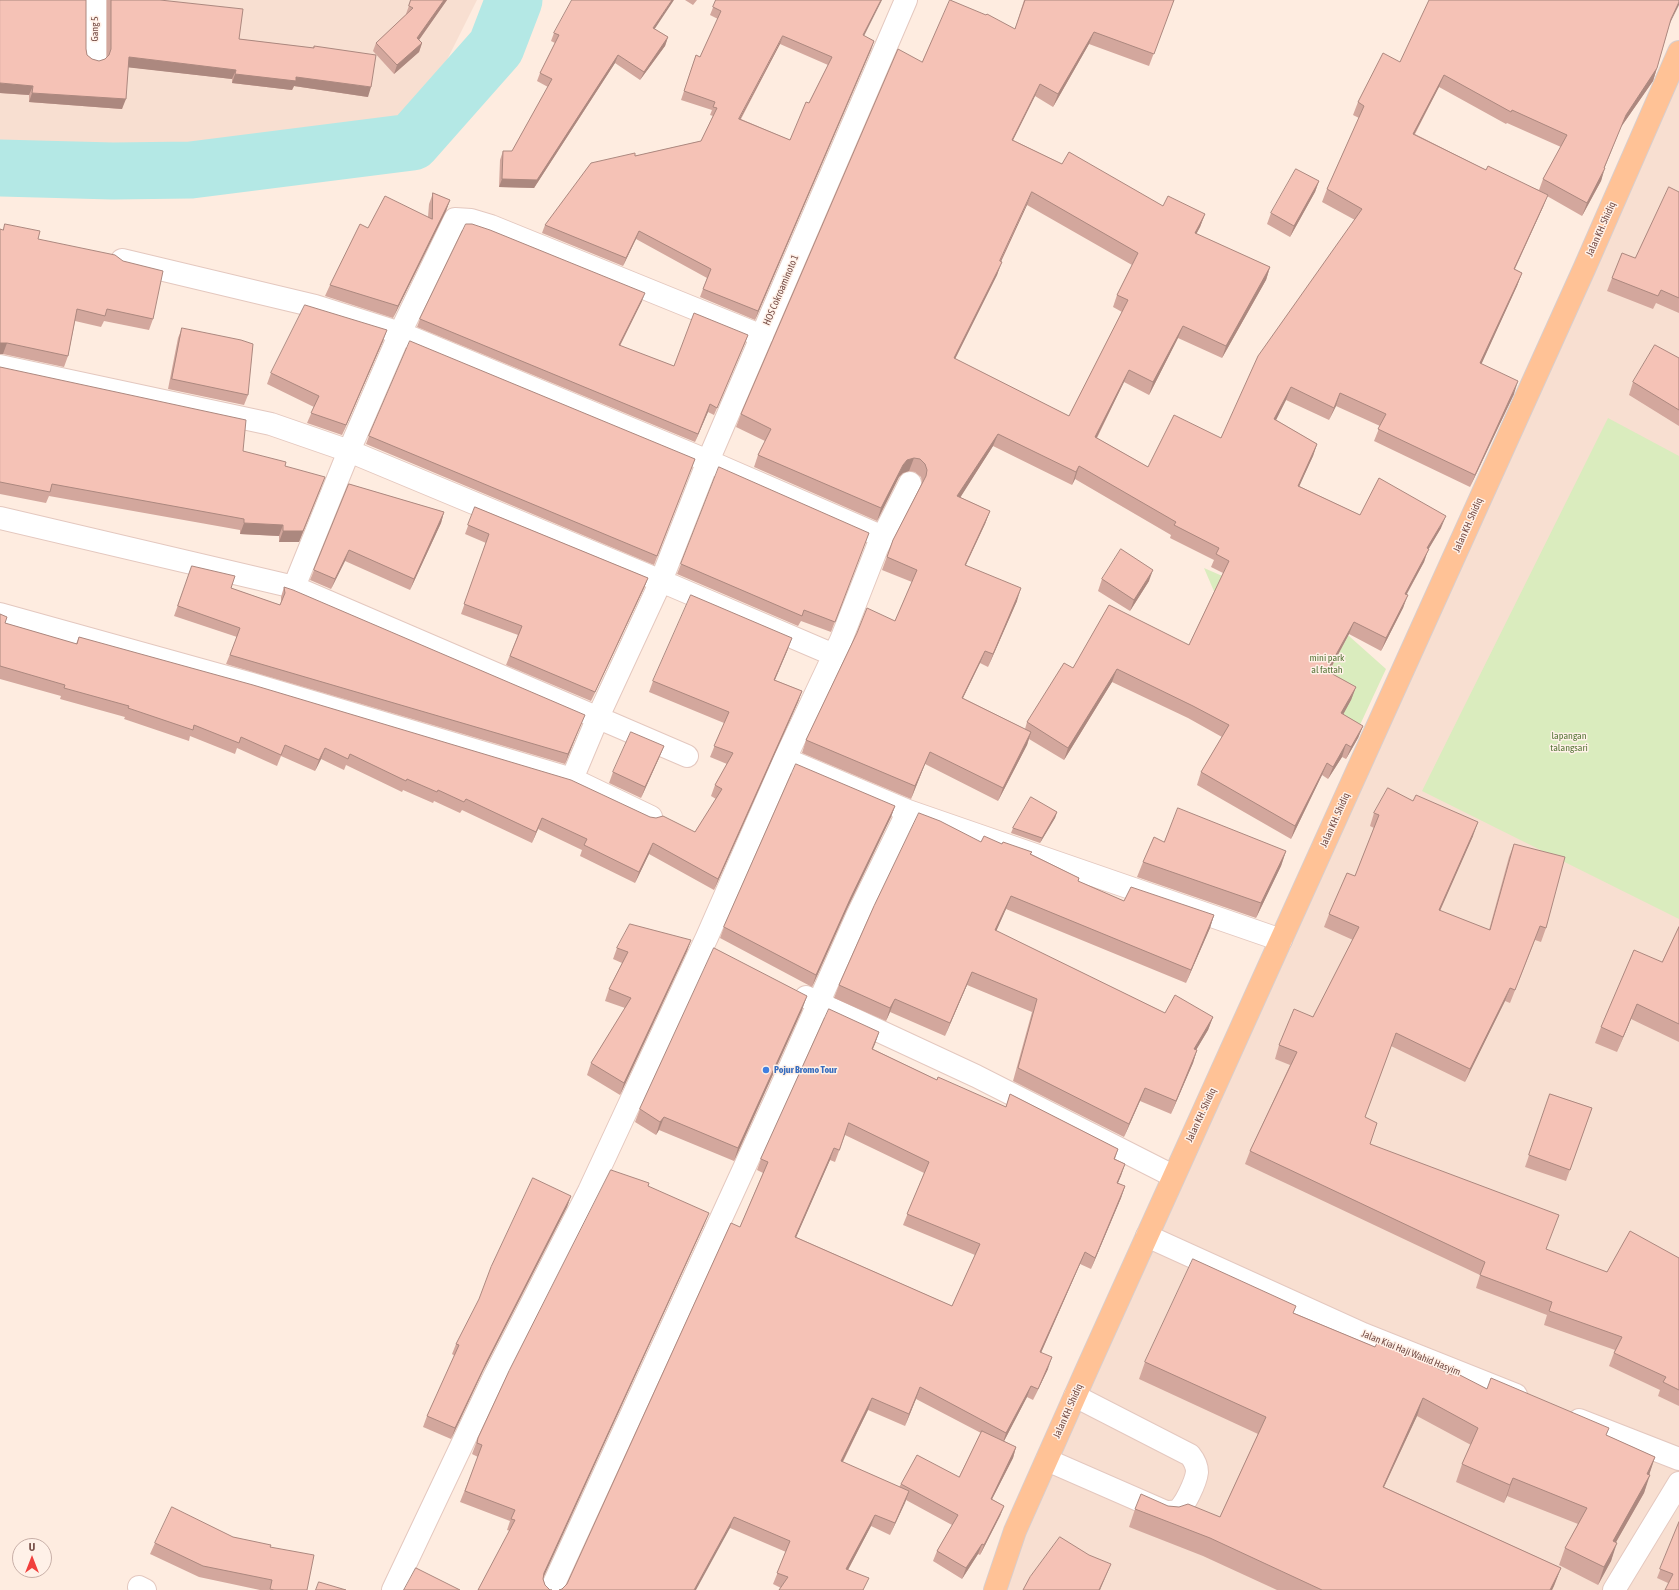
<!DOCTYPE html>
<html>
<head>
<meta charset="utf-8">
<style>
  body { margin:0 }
  #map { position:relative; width:1679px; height:1590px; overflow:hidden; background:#feece0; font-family:"Asap Condensed",sans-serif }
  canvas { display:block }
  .north { position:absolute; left:12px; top:1538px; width:40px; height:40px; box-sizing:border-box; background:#fff1e8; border:1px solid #c8afa7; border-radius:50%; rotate:0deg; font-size:11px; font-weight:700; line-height:16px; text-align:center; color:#764d46 }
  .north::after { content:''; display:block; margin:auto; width:14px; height:18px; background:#f13f3c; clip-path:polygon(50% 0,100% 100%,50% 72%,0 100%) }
</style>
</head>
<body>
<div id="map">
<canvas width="1679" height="1590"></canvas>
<div class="north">U</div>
</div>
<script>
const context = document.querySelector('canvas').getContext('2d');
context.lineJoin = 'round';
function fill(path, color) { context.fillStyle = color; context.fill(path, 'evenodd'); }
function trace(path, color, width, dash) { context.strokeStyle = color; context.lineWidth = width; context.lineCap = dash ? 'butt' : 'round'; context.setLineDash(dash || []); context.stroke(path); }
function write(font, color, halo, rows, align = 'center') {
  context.font = font + ' "Asap Condensed",sans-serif'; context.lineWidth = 3; context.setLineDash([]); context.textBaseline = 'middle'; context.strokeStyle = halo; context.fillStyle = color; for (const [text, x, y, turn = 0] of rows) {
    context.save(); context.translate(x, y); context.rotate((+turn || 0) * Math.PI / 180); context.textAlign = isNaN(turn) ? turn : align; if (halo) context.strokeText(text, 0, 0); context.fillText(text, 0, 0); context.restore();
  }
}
const residential = new Path2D(`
  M 0,0 L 477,0 L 434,86 L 380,134 L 277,145 L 132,151 L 0,145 Z
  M 1679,53 L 1679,1590 L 999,1590 Z`);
const green = new Path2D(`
  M 1608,418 L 1679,456 L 1679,919 L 1422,791 Z
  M 1204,568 L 1298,609 L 1349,636 L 1386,669 L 1359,727 L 1238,647 Z`);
const river = new Path2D(`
  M 0,168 L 113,171 L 191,170 L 412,142 L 496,47 L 514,0`);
const minor = new Path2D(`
  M 95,58 L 95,0
  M 122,260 L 315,306 L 400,333 L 708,461 L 883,537
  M 0,366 L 271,424 L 349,451 L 661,581 L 834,655
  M 0,518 L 294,587 L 687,756
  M 294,587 L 349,451 L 400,333 L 455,219 L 471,220 L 491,226 L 762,336
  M 0,614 L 252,684 L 572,779 L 651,817
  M 785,759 L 908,811 L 1281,940
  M 572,779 L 598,717 L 661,581 L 708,461 L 906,0
  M 806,997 L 976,1076 L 1173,1176
  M 1147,1236 L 1363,1334 L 1516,1395
  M 1579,1420 L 1679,1459
  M 1047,1460 L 1166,1512 C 1169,1512 1173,1512 1176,1511 C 1184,1509 1196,1481 1197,1472 C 1197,1465 1194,1460 1190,1455 L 1075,1396
  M 139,1587 L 145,1590
  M 393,1590 L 494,1377 L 589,1191 L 707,937 L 785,759 L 841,640 L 877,548 L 910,483
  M 551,1590 L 778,1094 L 858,914 L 908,811
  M 1614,1590 L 1679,1483`);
const major = new Path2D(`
  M 995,1590 L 1015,1531 L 1087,1369 L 1585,267 L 1679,52`);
const wall = new Path2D(`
  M 107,0 L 160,0 L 239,39 L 313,48 L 314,46 L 368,97 L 294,86 L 292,90 L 232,83 L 232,79 L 128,67 L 122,109 L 29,102 L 29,95 L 0,93 L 86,49 L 87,55 L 92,59 L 99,61 L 105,59 L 107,57 Z
  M 411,0 L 447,0 L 419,40 L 422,43 L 419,52 L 394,74 L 373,51 L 376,43 L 407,14 L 406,14 Z
  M 685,0 L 697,0 L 693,5 Z
  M 716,0 L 864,36 L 874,41 L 755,320 L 700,297 L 707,278 L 636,239 L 623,266 L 542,233 L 545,225 L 635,156 L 701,141 L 713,116 L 710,115 L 712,110 L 681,100 L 696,55 L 700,57 L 718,19 L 710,15 ZM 780,44 L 828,65 L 790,140 L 741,119 Z
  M 1024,0 L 1174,0 L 1149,66 L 1089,44 L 1053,107 L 1035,96 L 1013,140 L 1062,164 L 1163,206 L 1205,214 L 1200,227 L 1196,234 L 1270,267 L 1266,280 L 1222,358 L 1178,338 L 1149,395 L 1124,382 L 1097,438 L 1148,467 L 1221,438 L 1355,220 L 1322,202 L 1327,189 L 1359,118 L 1353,115 L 1358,102 L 1400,62 L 1669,26 L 1657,68 L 1653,81 L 1621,127 L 1604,168 L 1601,181 L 1582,216 L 1547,196 L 1543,207 L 1515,269 L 1522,273 L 1517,286 L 1481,364 L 1514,394 L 1470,487 L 1374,441 L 1380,426 L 1336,406 L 1329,420 L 1286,400 L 1276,420 L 1317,444 L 1313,456 L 1299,486 L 1360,515 L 1441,528 L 1428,550 L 1424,562 L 1407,594 L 1403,608 L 1381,651 L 1349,634 L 1329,672 L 1356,687 L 1351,700 L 1343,714 L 1363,726 L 1358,738 L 1346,759 L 1342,757 L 1328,779 L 1322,775 L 1291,839 L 1197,785 L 1201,772 L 1222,737 L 1188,718 L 1112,682 L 1064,760 L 1029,739 L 1027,745 L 998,801 L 925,764 L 911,799 L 802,753 L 806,740 L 895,621 L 912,582 L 882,570 L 893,540 L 922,483 L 921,477 L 915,472 L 909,471 L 903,473 L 899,477 L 877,521 L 754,467 L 758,455 L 765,441 L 736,427 L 741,414 L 922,62 L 1015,29 ZM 1439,87 L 1506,124 L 1507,123 L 1561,147 L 1543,179 L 1539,190 L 1486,170 L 1415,134 ZM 1027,205 L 1132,265 L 1117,295 L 1113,307 L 1122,312 L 1069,416 L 955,359 L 997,275 L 1001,262 ZM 993,446 L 1072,485 L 1075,479 L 1171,535 L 1170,538 L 1214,560 L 1211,567 L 1223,573 L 1189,645 L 1073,668 L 1027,722 L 1025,729 L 963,698 L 980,663 L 988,667 L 1017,601 L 966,565 L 985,524 L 990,511 L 960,497 Z
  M 655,29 L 668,37 L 665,46 L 640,80 L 615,63 L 534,188 L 499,187 L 500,160 L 503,151 L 512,151 L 548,87 L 537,81 L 540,73 L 555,43 L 551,41 L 554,33 Z
  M 1319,181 L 1315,192 L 1290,237 L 1267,224 L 1271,213 Z
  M 1679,192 L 1679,313 L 1656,303 L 1653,309 L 1607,291 L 1612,278 L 1635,258 Z
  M 433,193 L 450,200 L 446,211 L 393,318 L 325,296 L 330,285 L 368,228 L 428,217 L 429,204 Z
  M 5,224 L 38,239 L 153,319 L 149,330 L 104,321 L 101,327 L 75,321 L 68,356 L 64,367 L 3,354 L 3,230 Z
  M 642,301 L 620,346 L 674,366 L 748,335 L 714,415 L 708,412 L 695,442 L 417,327 L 420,319 Z
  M 182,328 L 248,395 L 244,405 L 168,389 L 178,338 Z
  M 383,341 L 342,435 L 307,423 L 314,407 L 267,384 L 271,373 Z
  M 1679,358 L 1679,426 L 1629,395 L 1633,382 Z
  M 0,367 L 285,466 L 321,488 L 299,542 L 279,542 L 279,536 L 240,534 L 240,530 L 49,496 L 46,503 L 0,494 Z
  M 369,436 L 695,459 L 654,565 L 366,444 Z
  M 349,484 L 444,512 L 441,523 L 410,590 L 345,561 L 331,589 L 310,580 Z
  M 475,507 L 648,578 L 644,588 L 591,701 L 506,665 L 518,635 L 461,614 L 486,543 L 465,534 Z
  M 869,533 L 831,632 L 801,621 L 798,626 L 677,574 L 681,564 Z
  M 192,566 L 231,588 L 280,605 L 281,602 L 281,597 L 284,587 L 581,724 L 565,764 L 226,664 L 237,637 L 174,616 Z
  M 1102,579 L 1149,581 L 1130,611 L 1098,591 Z
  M 0,614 L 5,623 L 76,644 L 79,637 L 695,832 L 716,799 L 711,796 L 715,785 L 727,764 L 710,757 L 724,723 L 649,692 L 653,681 L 788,649 L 775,680 L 802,691 L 798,702 L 714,890 L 649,854 L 635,883 L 580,856 L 582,850 L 538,829 L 532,843 L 462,810 L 460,813 L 434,801 L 433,803 L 403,790 L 402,792 L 346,765 L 344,770 L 321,759 L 315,771 L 281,756 L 277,766 L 237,748 L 235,754 L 190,736 L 189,741 L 124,719 L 125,717 L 60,699 L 61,696 L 0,679 Z
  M 664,746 L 659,758 L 641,798 L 609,783 L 613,772 Z
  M 895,806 L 891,817 L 847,909 L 812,987 L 720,938 L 724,927 Z
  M 1057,812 L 1055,818 L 1040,843 L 1011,833 L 1013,828 Z
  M 1374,813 L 1473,836 L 1440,911 L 1489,930 L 1509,857 L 1514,844 L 1546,928 L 1541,942 L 1535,940 L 1510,1003 L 1505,1001 L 1465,1082 L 1391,1046 L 1365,1117 L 1370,1144 L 1546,1250 L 1607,1272 L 1679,1258 L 1679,1406 L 1658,1396 L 1660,1390 L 1609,1366 L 1615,1350 L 1544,1325 L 1547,1315 L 1476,1288 L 1480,1275 L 1245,1164 L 1250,1151 L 1290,1065 L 1275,1059 L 1279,1045 L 1313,1017 L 1353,940 L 1324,927 L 1329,914 L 1355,876 L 1374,828 L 1370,826 Z
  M 981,842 L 1002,844 L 1032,852 L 1031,854 L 1079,878 L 1078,881 L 1124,901 L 1214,915 L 1210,928 L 1186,983 L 1006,909 L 996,931 L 1165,1013 L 1213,1017 L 1208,1030 L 1196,1050 L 1197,1050 L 1193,1063 L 1171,1114 L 1140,1101 L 1124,1137 L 1013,1081 L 1032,1012 L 967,985 L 945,1036 L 890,1012 L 886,1021 L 834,998 L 839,985 Z
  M 1164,842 L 1286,851 L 1281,866 L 1256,918 L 1137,877 L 1143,862 Z
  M 1679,927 L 1679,1042 L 1631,1019 L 1617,1052 L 1595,1043 L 1601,1027 L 1662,962 Z
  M 691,940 L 687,951 L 620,1095 L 587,1075 L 591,1063 L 625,1008 L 605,1001 L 609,989 L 622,963 L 613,959 L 617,948 Z
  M 802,1010 L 734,1161 L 659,1130 L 656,1135 L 635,1122 L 640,1109 Z
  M 879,1032 L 873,1049 L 937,1080 L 1006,1107 L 1010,1094 L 1118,1149 L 1115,1159 L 1125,1164 L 1118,1183 L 1125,1186 L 1121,1198 L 1091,1269 L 1080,1264 L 1041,1353 L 1048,1369 L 1033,1400 L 1027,1397 L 1004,1441 L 1016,1447 L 1013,1458 L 992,1499 L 1004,1506 L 1000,1516 L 980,1555 L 978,1554 L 962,1579 L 933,1561 L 937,1551 L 952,1525 L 906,1500 L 890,1535 L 871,1526 L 848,1570 L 864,1590 L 781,1588 L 773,1584 L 786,1552 L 730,1528 L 562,1589 L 567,1584 L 740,1227 L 763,1173 L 757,1170 L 761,1159 ZM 845,1135 L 924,1173 L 903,1225 L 975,1255 L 952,1306 L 796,1237 L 830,1160 L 835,1162 ZM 916,1399 L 981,1433 L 959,1477 L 901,1484 L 899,1487 L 843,1462 L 868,1410 L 905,1426 Z
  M 1550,1094 L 1592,1108 L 1566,1181 L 1525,1167 Z
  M 648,1186 L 704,1225 L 543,1577 L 543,1579 L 545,1585 L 550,1590 L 478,1590 L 510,1531 L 507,1530 L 510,1521 L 460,1502 L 478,1457 L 472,1454 L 478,1438 Z
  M 571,1196 L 567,1207 L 483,1371 L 451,1439 L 423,1427 L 427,1416 L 455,1356 L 452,1354 L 456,1344 Z
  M 1294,1313 L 1375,1347 L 1452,1375 L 1606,1435 L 1655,1457 L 1649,1475 L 1644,1493 L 1616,1542 L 1611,1561 L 1598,1585 L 1559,1565 L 1565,1548 L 1578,1524 L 1507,1496 L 1504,1503 L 1456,1482 L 1462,1464 L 1471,1445 L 1417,1416 L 1384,1487 L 1561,1568 L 1552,1590 L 1277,1590 L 1203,1556 L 1129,1527 L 1135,1509 L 1168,1506 L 1220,1517 L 1258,1434 L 1139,1379 L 1145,1362 Z
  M 1679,1522 L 1679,1590 L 1668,1583 L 1657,1578 Z
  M 233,1537 L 270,1547 L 307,1590 L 260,1590 L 199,1577 L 150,1554 L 155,1543 Z`);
const shadedWall = new Path2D(`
  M 444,0 L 447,0 L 414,47 L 417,38 Z
  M 672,0 L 674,0 L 650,36 L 653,28 Z
  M 881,0 L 882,0 L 860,44 L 863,35 Z
  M 1679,2 L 1679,5 L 1666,31 L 1671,19 Z
  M 1094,32 L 1089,44 L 1053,107 L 1058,94 Z
  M 783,36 L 780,44 L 736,127 L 739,119 Z
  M 668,37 L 665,46 L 640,80 L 644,72 Z
  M 874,41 L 871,50 L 755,320 L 758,311 Z
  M 422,43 L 419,52 L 394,74 L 397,65 Z
  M 618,55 L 615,63 L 534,188 L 499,187 L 502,179 Z
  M 129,57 L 236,70 L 232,79 L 125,67 Z
  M 1657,68 L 1653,81 L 1621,127 L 1600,179 L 1605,168 L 1601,181 L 1582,216 L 1587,203 L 1604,168 L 1626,115 Z
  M 235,74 L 296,77 L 371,87 L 368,97 L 294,86 L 292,90 L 232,83 Z
  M 1444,75 L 1439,87 L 1408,146 L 1413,134 Z
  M 0,83 L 33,86 L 29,95 L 0,93 Z
  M 1040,84 L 1035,96 L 1007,152 L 1012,140 Z
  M 32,93 L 126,99 L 122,109 L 29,102 Z
  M 1319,181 L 1315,192 L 1290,237 L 1294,226 Z
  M 1032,192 L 1027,205 L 995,274 L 1000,261 Z
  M 1548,195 L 1543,207 L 1509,281 L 1514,269 Z
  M 450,200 L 446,211 L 393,318 L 398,306 Z
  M 1205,214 L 1200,227 L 1190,246 L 1195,233 Z
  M 639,231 L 636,239 L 623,266 L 626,258 Z
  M 1002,262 L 997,275 L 949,371 L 954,358 Z
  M 1270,267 L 1266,280 L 1222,358 L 1226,346 Z
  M 1522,273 L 1517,286 L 1476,376 L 1480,363 Z
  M 645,293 L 642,301 L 616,353 L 619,345 Z
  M 1183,326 L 1178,338 L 1149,395 L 1153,382 Z
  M 387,330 L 383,341 L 342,435 L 346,425 Z
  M 748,335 L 745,343 L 714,415 L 717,408 Z
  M 0,343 L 7,343 L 3,354 L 0,354 Z
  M 1129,370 L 1124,382 L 1091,449 L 1095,437 Z
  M 1518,381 L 1514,394 L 1470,487 L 1475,475 Z
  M 1291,387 L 1286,400 L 1270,432 L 1274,419 Z
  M 1340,393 L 1336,406 L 1329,420 L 1334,408 Z
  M 710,404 L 708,412 L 695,442 L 698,434 Z
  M 998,434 L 993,446 L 953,509 L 957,496 Z
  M 1317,444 L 1313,456 L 1294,498 L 1298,486 Z
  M 914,458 L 909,471 L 903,473 L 899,477 L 877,521 L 881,508 L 903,465 L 907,460 Z
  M 1079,466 L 1075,479 L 1072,485 L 1076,472 Z
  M 325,477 L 299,542 L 279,542 L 283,531 Z
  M 990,511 L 985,524 L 960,577 L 965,565 Z
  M 444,512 L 441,523 L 410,590 L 414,579 Z
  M 1446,516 L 1441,528 L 1428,550 L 1424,562 L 1400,606 L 1405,594 L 1427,548 Z
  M 244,523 L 283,525 L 279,536 L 240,534 Z
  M 349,550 L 345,561 L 331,589 L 335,579 Z
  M 1153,570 L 1149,581 L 1130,611 L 1134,600 Z
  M 648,578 L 644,588 L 591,701 L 595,692 Z
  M 1021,588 L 1017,601 L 988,667 L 993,654 Z
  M 1408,595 L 1403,608 L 1381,651 L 1386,638 Z
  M 1354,622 L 1349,634 L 1322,684 L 1327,671 Z
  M 792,638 L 788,649 L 770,691 L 774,680 Z
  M 985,651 L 980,663 L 957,710 L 962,698 Z
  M 1117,669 L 1112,682 L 1064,760 L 1068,748 Z
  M 1356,687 L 1351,700 L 1337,726 L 1341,713 Z
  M 802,691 L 798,702 L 714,890 L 718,879 Z
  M 585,715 L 581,724 L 565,764 L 568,754 Z
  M 1363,726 L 1358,738 L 1346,759 L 1351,747 Z
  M 1031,732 L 1027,745 L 998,801 L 1003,788 Z
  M 1346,744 L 1342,757 L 1328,779 L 1333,767 Z
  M 664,746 L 659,758 L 641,798 L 645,787 Z
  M 325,748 L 321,759 L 315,771 L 319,760 Z
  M 930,752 L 925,764 L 911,799 L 915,786 Z
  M 1327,763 L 1322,775 L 1291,839 L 1295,826 Z
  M 895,806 L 891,817 L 847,909 L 812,987 L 816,975 L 851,897 Z
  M 1057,812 L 1055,818 L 1040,843 L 1042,838 Z
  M 542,818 L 538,829 L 532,843 L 536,832 Z
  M 1478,822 L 1473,836 L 1434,924 L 1439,910 Z
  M 653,843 L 649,854 L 635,883 L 639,872 Z
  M 1286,851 L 1281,866 L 1256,918 L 1261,903 Z
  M 1011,896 L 1006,909 L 991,943 L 995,930 Z
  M 1214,915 L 1210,928 L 1186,983 L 1191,970 Z
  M 691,940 L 687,951 L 620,1095 L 624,1083 Z
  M 972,972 L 967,985 L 945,1036 L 950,1023 Z
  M 1510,988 L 1505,1001 L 1465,1082 L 1470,1069 Z
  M 807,996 L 802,1010 L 734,1161 L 738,1148 Z
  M 895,999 L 890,1012 L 886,1021 L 890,1008 Z
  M 1637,1004 L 1631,1019 L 1617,1052 L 1623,1037 Z
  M 1213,1017 L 1208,1030 L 1189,1062 L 1194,1049 Z
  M 879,1032 L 875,1044 L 867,1060 L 872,1049 Z
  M 1197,1050 L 1193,1063 L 1171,1114 L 1176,1101 Z
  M 1145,1088 L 1140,1101 L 1124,1137 L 1129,1124 Z
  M 664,1117 L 659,1130 L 656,1135 L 660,1122 Z
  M 834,1148 L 830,1160 L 791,1249 L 795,1237 Z
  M 1125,1164 L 1121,1176 L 1113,1194 L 1117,1183 Z
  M 1125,1186 L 1121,1198 L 1091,1269 L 1095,1258 Z
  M 571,1196 L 567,1207 L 483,1371 L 451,1439 L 455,1428 L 487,1361 Z
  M 709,1213 L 704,1225 L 540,1585 L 544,1573 Z
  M 1085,1252 L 1080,1264 L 1036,1364 L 1040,1352 Z
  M 1052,1357 L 1048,1369 L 1033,1400 L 1038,1389 Z
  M 1031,1386 L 1027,1397 L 1002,1445 L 1006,1433 Z
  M 920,1387 L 916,1399 L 905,1426 L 909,1414 Z
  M 872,1398 L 868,1410 L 837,1473 L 841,1461 Z
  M 1423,1398 L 1417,1416 L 1376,1504 L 1383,1487 Z
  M 1016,1447 L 1013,1458 L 987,1509 L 991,1499 Z
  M 1655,1457 L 1649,1475 L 1650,1475 L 1644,1493 L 1607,1558 L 1613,1541 L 1647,1474 Z
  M 1513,1478 L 1507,1496 L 1504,1503 L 1510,1485 Z
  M 909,1491 L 905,1503 L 890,1535 L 895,1523 Z
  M 1004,1506 L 1000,1516 L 980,1555 L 984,1545 Z
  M 875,1515 L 871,1526 L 842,1581 L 846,1569 Z
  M 734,1517 L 730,1528 L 696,1590 L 694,1590 Z
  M 1617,1543 L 1611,1561 L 1598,1585 L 1604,1567 Z
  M 982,1544 L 978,1554 L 962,1579 L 966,1568 Z
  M 1111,1564 L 1100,1590 L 1099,1590 Z
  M 1561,1568 L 1554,1586 L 1552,1590 L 1550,1590 Z`);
const building = new Path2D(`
  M 0,0 L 86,0 L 86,49 L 87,55 L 92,59 L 99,61 L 105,59 L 109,55 L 111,49 L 111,0 L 160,0 L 243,9 L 239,39 L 314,48 L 314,46 L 376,55 L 371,87 L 296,77 L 296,81 L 235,74 L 236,70 L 129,57 L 126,99 L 32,93 L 33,86 L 0,83 Z
  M 411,0 L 444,0 L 417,38 L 422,43 L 397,65 L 376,43 L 413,8 L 409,6 Z
  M 572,0 L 672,0 L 653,28 L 668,37 L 644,72 L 618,55 L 537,180 L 502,179 L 503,151 L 512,151 L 552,79 L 540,73 L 559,35 L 554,33 Z
  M 716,0 L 881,0 L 863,35 L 874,41 L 758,311 L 703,289 L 711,269 L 639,231 L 626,258 L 545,225 L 591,163 L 635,153 L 635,156 L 701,141 L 717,108 L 713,107 L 715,102 L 684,91 L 696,55 L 700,57 L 721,11 L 713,7 ZM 783,36 L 832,57 L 809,103 L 806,102 L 790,140 L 739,119 Z
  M 950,0 L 986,15 L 987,14 L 1015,29 L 1025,0 L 1174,0 L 1154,54 L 1094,32 L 1058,94 L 1040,84 L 1012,140 L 1062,164 L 1069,152 L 1163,206 L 1168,196 L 1205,214 L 1195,233 L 1270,267 L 1226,346 L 1183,326 L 1153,382 L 1129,370 L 1095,437 L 1148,467 L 1174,415 L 1221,438 L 1258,356 L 1362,209 L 1327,189 L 1364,106 L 1358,102 L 1383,53 L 1400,62 L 1429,0 L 1679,0 L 1679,2 L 1671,19 L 1657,68 L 1626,115 L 1604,168 L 1605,168 L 1587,203 L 1543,179 L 1567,135 L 1512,110 L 1511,112 L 1444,75 L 1413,134 L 1486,170 L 1488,166 L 1548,195 L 1514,269 L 1522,273 L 1480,363 L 1518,381 L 1475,475 L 1378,429 L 1386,414 L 1340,393 L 1334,408 L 1291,387 L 1274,419 L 1317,444 L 1298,486 L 1360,515 L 1379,478 L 1446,516 L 1427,548 L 1429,549 L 1405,594 L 1408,595 L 1386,638 L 1354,622 L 1327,671 L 1356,687 L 1341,713 L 1363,726 L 1351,747 L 1346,744 L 1333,767 L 1327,763 L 1295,826 L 1201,772 L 1229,725 L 1193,706 L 1117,669 L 1068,748 L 1027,722 L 1064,663 L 1073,668 L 1109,605 L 1189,645 L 1229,561 L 1216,554 L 1219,548 L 1174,525 L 1176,522 L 1079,466 L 1076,472 L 998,434 L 957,496 L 990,511 L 965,565 L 1021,588 L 993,654 L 985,651 L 962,698 L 1031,732 L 1003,788 L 930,752 L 915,786 L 806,740 L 857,633 L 867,608 L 895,621 L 917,570 L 887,557 L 893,540 L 926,476 L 927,470 L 925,464 L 920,459 L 914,458 L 907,460 L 903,465 L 881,508 L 758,455 L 771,429 L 741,414 L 898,49 L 922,62 ZM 1032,192 L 1138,253 L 1117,295 L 1128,300 L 1069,416 L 954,358 L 1002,262 L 1000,261 Z
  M 1296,169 L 1319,181 L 1294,226 L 1271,213 Z
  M 1669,187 L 1679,192 L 1679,298 L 1661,290 L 1658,296 L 1612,278 L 1622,253 L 1635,258 Z
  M 433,193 L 450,200 L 398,306 L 330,285 L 360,224 L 368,228 L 385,196 L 432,219 Z
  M 5,224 L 40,231 L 38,239 L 115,255 L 123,261 L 163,271 L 153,319 L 107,309 L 105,316 L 77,309 L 68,356 L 7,343 L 0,343 L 0,229 L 3,230 Z
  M 466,224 L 472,224 L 490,230 L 645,293 L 619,345 L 674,366 L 694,313 L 748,335 L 717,408 L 710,404 L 698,434 L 420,319 Z
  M 305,305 L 387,330 L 346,425 L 311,413 L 319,396 L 271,373 Z
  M 182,328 L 241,340 L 253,344 L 248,395 L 172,379 Z
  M 410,341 L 695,459 L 657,556 L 369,436 Z
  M 1655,345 L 1679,358 L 1679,410 L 1633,382 Z
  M 0,367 L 246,420 L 243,451 L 286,462 L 285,466 L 325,477 L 303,531 L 283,531 L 283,525 L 244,523 L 244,519 L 52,484 L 50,492 L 0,482 Z
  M 719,467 L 869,533 L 835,622 L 804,610 L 802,616 L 681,564 Z
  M 349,484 L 444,512 L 414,579 L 349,550 L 335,579 L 314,570 Z
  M 475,507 L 648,578 L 595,692 L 510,656 L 522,626 L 464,604 L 489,534 L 468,525 Z
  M 1121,549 L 1153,570 L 1134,600 L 1102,579 Z
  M 192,566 L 235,576 L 231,588 L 280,605 L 285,593 L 284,587 L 293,590 L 585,715 L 568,754 L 230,655 L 240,628 L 178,606 Z
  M 691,595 L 792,638 L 774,680 L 802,691 L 718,879 L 653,843 L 639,872 L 584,845 L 587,839 L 542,818 L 536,832 L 466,799 L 464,802 L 438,790 L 437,792 L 407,779 L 406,781 L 350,754 L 348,759 L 325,748 L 319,760 L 285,745 L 281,755 L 241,737 L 239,743 L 194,725 L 193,730 L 128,708 L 129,706 L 64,688 L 65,685 L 0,666 L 0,614 L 7,617 L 5,623 L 77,644 L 79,637 L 253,685 L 571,780 L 650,817 L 656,818 L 663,816 L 695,832 L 722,789 L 715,785 L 733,753 L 714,746 L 729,712 L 653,681 Z
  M 631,732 L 664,746 L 645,787 L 613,772 Z
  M 796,764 L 895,806 L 851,897 L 816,975 L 724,927 Z
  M 1388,788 L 1413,801 L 1416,795 L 1478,822 L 1439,910 L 1490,930 L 1514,844 L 1565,857 L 1546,928 L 1540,926 L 1515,990 L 1510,988 L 1470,1069 L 1396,1033 L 1365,1117 L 1377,1123 L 1370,1144 L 1559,1215 L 1546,1249 L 1607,1272 L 1630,1231 L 1679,1258 L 1679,1390 L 1663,1382 L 1666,1377 L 1614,1353 L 1622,1337 L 1549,1311 L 1552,1302 L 1480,1275 L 1485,1262 L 1250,1151 L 1297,1052 L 1279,1045 L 1294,1009 L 1313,1017 L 1359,927 L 1329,914 L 1347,873 L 1355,876 L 1379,815 L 1374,813 Z
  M 1031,797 L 1057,812 L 1042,838 L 1013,828 Z
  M 1178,808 L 1286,851 L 1261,903 L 1143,862 L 1154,837 L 1164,842 Z
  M 919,813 L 940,821 L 981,842 L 984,836 L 1002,844 L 1003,842 L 1032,852 L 1030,854 L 1079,878 L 1078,881 L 1124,901 L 1131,887 L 1214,915 L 1191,970 L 1011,896 L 995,930 L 1165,1013 L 1175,995 L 1213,1017 L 1194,1049 L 1197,1050 L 1176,1101 L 1145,1088 L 1129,1124 L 1018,1068 L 1037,999 L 972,972 L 950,1023 L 895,999 L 890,1008 L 839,985 L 874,906 Z
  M 630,924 L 691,940 L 624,1083 L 591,1063 L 631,998 L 609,989 L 628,952 L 617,948 Z
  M 1679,927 L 1679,1024 L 1637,1004 L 1623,1037 L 1601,1027 L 1634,950 L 1662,962 Z
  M 714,948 L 807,996 L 738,1148 L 664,1117 L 660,1122 L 640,1109 Z
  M 829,1009 L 879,1032 L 872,1049 L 937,1080 L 938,1077 L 1006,1107 L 1010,1094 L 1118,1149 L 1114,1159 L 1125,1164 L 1117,1183 L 1125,1186 L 1095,1258 L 1085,1252 L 1040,1352 L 1052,1357 L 1038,1389 L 1031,1386 L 1006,1433 L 920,1387 L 909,1414 L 872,1398 L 841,1461 L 909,1491 L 895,1523 L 875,1515 L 846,1569 L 869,1578 L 863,1590 L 779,1590 L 788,1577 L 777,1573 L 790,1541 L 734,1517 L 694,1590 L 559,1590 L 562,1589 L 567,1584 L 731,1223 L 740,1227 L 768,1162 L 761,1159 ZM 849,1123 L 929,1162 L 907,1214 L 980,1244 L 952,1306 L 795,1237 L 834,1148 L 839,1150 Z
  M 1550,1094 L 1592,1108 L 1570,1170 L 1529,1155 Z
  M 611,1170 L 649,1183 L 648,1186 L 709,1213 L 544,1573 L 543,1579 L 545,1585 L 550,1590 L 552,1590 L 478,1590 L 515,1520 L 511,1519 L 515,1510 L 465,1491 L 482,1445 L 477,1443 L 478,1438 L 509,1371 Z
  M 533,1178 L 571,1196 L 487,1361 L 455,1428 L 427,1416 L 459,1345 L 456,1344 L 479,1299 L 491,1267 Z
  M 1193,1259 L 1296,1306 L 1293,1313 L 1375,1347 L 1378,1341 L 1452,1375 L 1454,1372 L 1487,1389 L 1491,1378 L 1609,1428 L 1606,1435 L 1655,1457 L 1647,1474 L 1650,1475 L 1613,1541 L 1617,1543 L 1604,1567 L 1565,1548 L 1587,1508 L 1513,1478 L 1510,1485 L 1462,1464 L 1478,1428 L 1423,1398 L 1383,1487 L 1561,1568 L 1550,1590 L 1322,1590 L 1210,1538 L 1135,1509 L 1141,1494 L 1168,1506 L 1179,1507 L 1188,1504 L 1220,1517 L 1266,1417 L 1145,1362 Z
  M 982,1431 L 1016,1447 L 991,1499 L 1004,1506 L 984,1545 L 982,1544 L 966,1568 L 937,1551 L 958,1515 L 901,1484 L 917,1455 L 959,1477 Z
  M 172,1507 L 233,1537 L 271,1545 L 270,1547 L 314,1555 L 307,1590 L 274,1590 L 270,1589 L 272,1580 L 203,1566 L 155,1543 Z
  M 1679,1522 L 1679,1590 L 1665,1590 L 1673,1574 L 1660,1569 Z
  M 1060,1537 L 1089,1555 L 1111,1564 L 1099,1590 L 1023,1590 L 1030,1577 Z
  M 416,1568 L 460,1590 L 404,1590 Z
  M 319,1582 L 346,1590 L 316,1590 Z`);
const markers = [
  [766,1070,4,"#3f7fe0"]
];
const streetNames = [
  ["Gang 5",95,29,-90],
  ["Jalan KH. Shidiq",1601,229,-66],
  ["HOS Cokroaminoto 1",781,290,-67],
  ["Jalan KH. Shidiq",1468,525,-66],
  ["Jalan KH. Shidiq",1335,820,-66],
  ["Jalan KH. Shidiq",1201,1115,-65],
  ["Jalan Kiai Haji Wahid Hasyim",1411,1353,22],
  ["Jalan KH. Shidiq",1068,1411,-66]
];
const parkNames = [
  ["mini park",1327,658],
  ["al fattah",1327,670],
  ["lapangan",1569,736],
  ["talangsari",1569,748]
];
const shopNames = [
  ["Pojur Bromo Tour",774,1070]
];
fill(residential, '#f8dfd1');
fill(green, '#daecbe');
trace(river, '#b4e8e5', 57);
trace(minor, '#e4c8bf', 24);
trace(major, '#d9cdcb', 24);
trace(minor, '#fff', 22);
trace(major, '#ffc296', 22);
fill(wall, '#d3a79d');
fill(shadedWall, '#ac887f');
fill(building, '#f5c2b6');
trace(building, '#ac887f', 1);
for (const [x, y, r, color] of markers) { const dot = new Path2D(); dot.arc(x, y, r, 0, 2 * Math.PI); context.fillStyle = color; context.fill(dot); trace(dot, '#fff1e8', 1.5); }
write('10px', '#764d46', '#fff1e8', streetNames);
write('10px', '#59773b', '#fff1e8', parkNames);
write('bold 10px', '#366cbe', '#fff1e8', shopNames, 'left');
</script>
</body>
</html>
